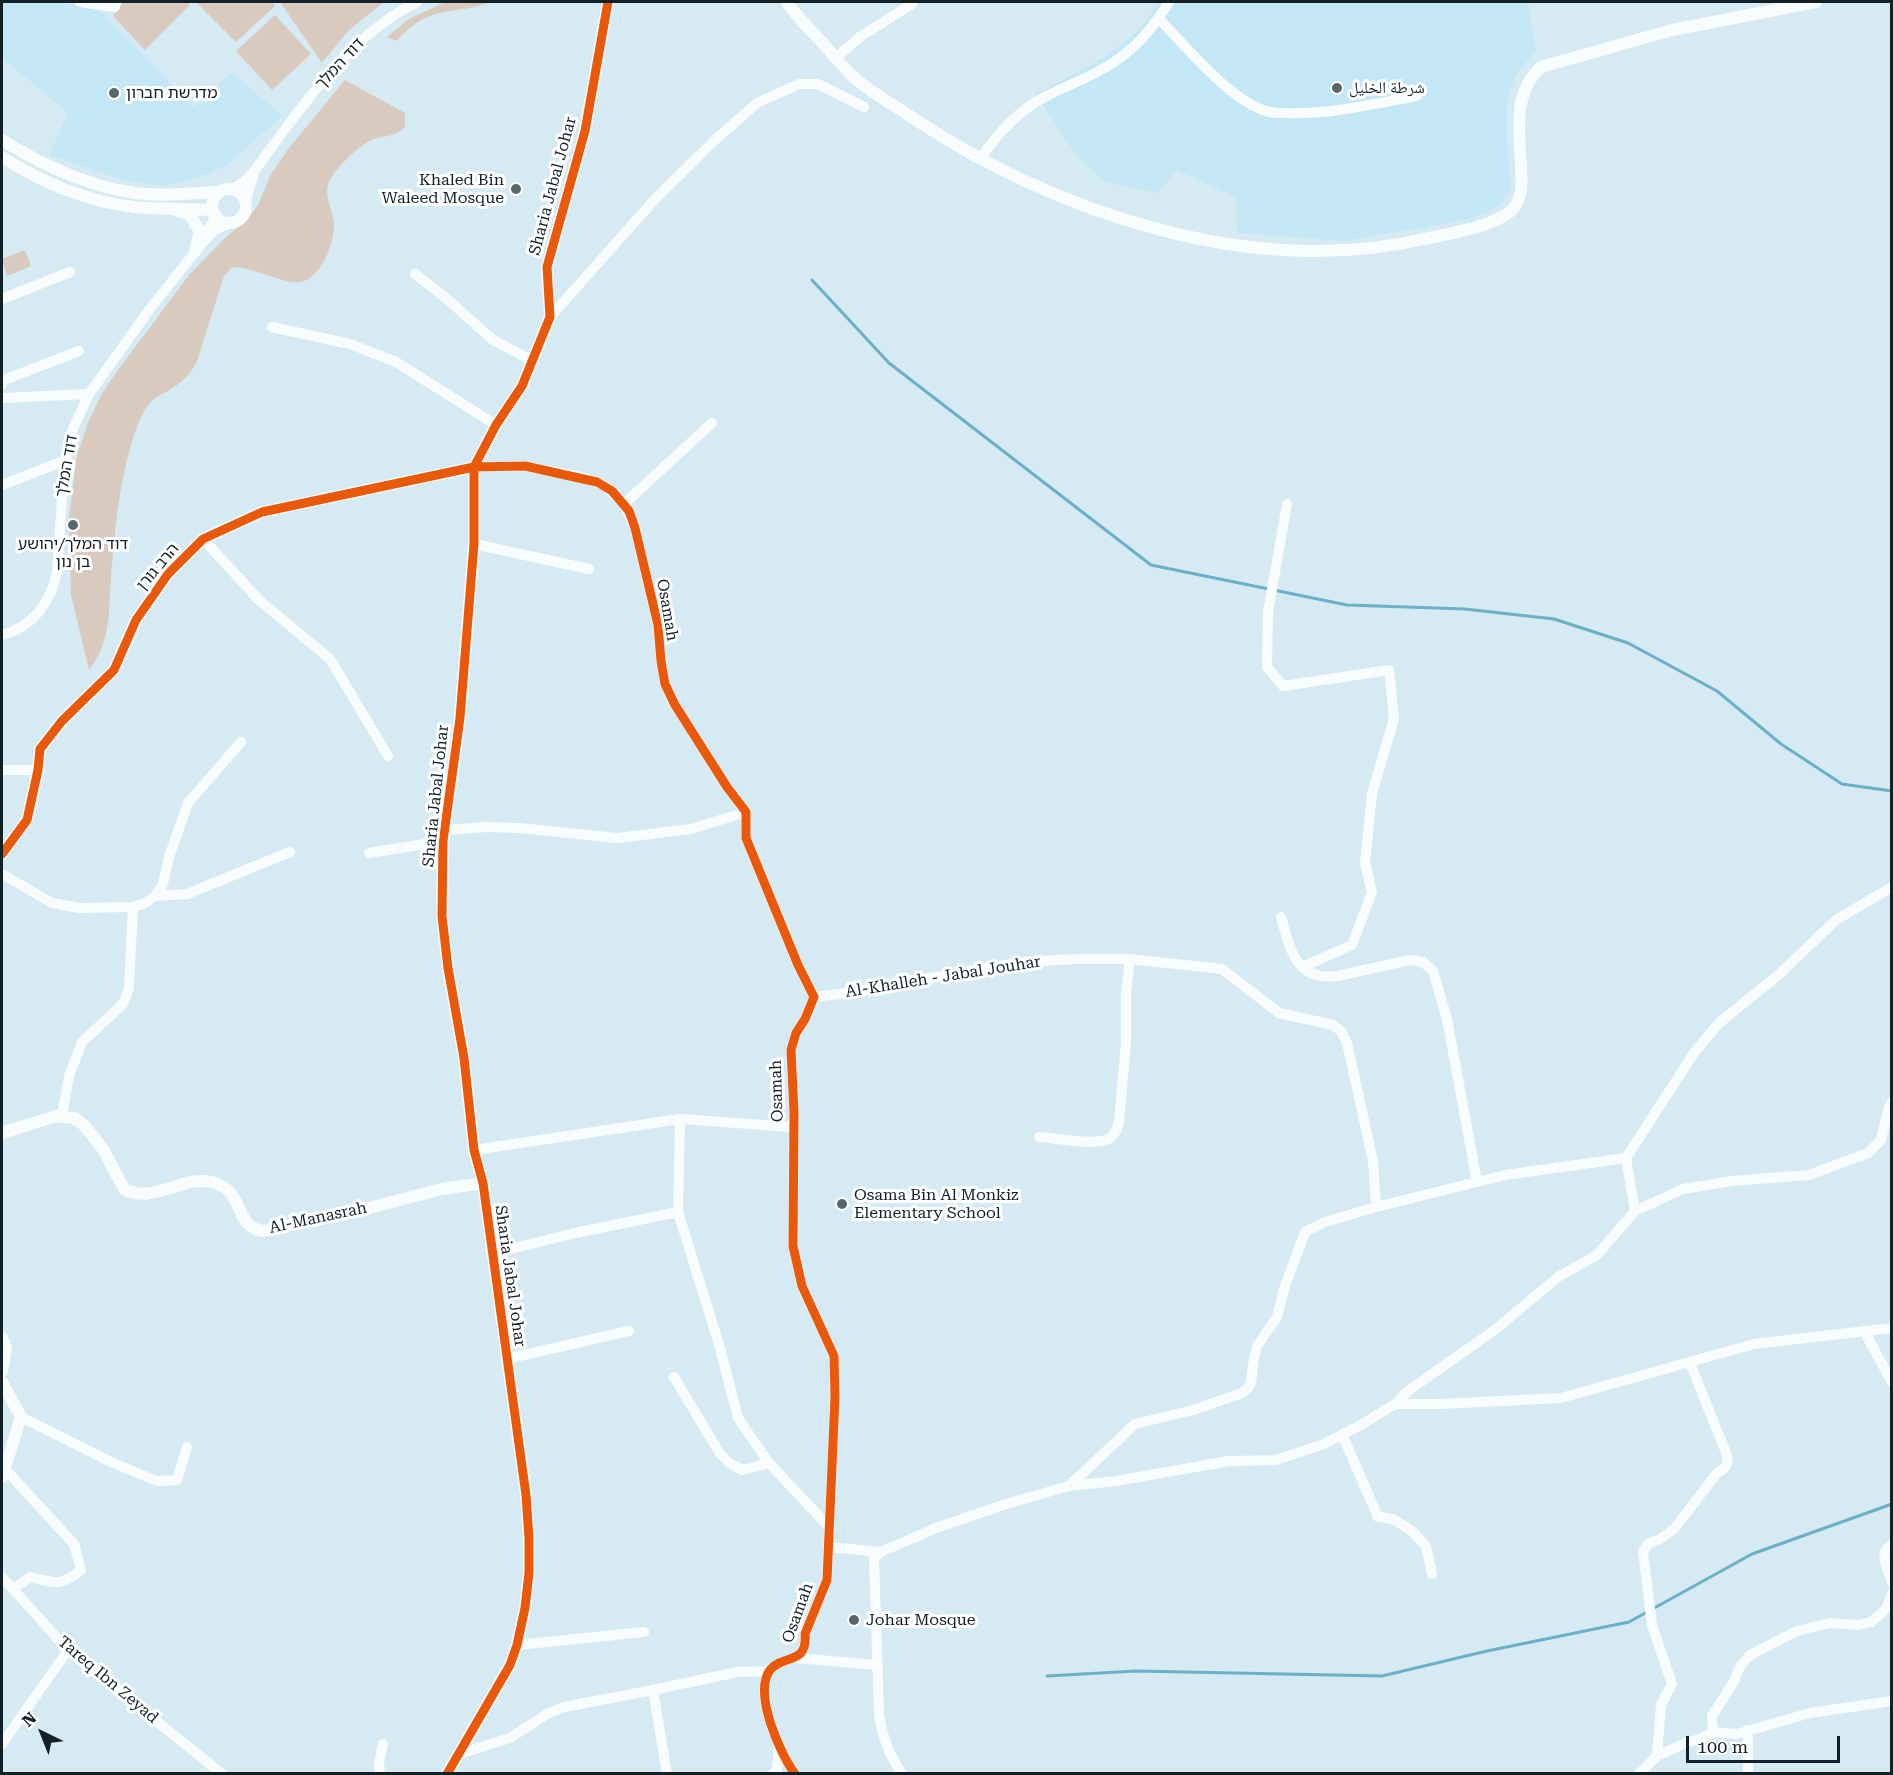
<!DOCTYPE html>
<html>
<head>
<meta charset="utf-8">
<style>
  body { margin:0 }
  #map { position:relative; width:1893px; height:1775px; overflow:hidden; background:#d5eaf2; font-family:"Roboto Serif",serif }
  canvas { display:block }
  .frame { position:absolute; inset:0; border:3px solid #132126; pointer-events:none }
  .north { position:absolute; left:12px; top:1703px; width:60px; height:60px; -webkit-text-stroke:4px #fff; paint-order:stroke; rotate:317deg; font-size:16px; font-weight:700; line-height:24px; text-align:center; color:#132126 }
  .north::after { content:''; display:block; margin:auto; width:21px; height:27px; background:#132126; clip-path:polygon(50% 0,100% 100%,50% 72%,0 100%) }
  .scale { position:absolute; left:1686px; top:1736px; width:154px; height:27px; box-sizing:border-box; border:3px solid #132126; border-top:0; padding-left:8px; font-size:18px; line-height:21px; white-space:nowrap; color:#132126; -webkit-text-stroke:4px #fff; paint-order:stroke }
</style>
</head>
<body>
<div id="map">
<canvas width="1893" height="1775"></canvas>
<div class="frame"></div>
<div class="north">N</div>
<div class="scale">100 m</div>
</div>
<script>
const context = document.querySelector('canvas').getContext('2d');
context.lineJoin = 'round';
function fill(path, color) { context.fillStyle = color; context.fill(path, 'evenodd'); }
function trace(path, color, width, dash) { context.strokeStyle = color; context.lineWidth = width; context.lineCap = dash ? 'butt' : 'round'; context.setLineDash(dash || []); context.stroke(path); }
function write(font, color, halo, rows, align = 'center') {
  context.font = font + ' "Roboto Serif","Noto Naskh Arabic","Noto Sans Hebrew",serif'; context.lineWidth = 6; context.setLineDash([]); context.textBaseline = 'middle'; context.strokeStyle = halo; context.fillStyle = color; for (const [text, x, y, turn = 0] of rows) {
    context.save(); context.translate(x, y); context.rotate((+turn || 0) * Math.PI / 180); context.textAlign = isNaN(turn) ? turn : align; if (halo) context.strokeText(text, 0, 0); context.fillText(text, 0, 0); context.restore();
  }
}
const built = new Path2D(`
  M 2,2 L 55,2 L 98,9 L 194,107 L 232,72 L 282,116 L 226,166 L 194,179 L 163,186 L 123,180 L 49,155 L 68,113 L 2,58 Z
  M 1160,2 L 1528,2 L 1536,50 L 1515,76 L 1507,100 L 1507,144 L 1511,189 L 1503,202 L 1490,211 L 1470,219 L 1345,241 L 1237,233 L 1235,197 L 1177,170 L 1158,193 L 1104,182 L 1076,155 L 1036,94 L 1102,59 L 1136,33 Z`);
const green = new Path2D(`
  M 123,2 L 186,2 L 190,5 L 145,50 L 113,16 Z
  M 196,2 L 272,2 L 275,6 L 236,42 Z
  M 280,2 L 384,2 L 349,30 L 322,63 Z
  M 445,2 L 490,2 C 471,11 450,8 430,16 C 416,21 406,31 396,41 L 387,37 L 409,19 Z
  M 275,15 L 311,54 L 272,90 L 236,51 Z
  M 345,80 L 405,113 L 405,127 C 393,138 385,135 371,140 C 360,145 333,170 329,182 C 323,195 333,210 334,223 C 335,242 321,280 299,282 C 281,284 255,267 232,267 L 224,276 L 197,361 C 192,373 183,381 173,388 C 165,393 156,396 150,403 C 134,421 124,471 120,495 C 116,518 114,541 112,564 C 108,601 114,639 89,670 L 71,595 L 69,518 L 77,455 L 88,423 L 101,395 L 118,370 L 189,275 L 226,237 L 246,221 L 258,205 L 271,174 L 289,148 Z
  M 25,250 L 31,266 L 7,276 L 2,259 Z`);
const stream = new Path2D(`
  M 812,280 L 889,363 L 1151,565 L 1347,605 L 1465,609 L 1554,619 L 1628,643 L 1717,691 L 1781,744 L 1842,784 L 1892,791
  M 1047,1676 L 1136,1671 L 1382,1676 L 1487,1651 L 1629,1622 L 1752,1554 L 1892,1504`);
const minor = new Path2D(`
  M 80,2 L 115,7 L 116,2
  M 1159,19 C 1187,47 1228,99 1266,111 C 1272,113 1278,113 1284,113 C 1329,115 1373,104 1417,96
  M 836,58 L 861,36 L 912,4 L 913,2
  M 981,158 C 997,134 1017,112 1043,98 C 1069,84 1098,75 1121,57 C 1142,42 1156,23 1169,2
  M 233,189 L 247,179 L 255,170 C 301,108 346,38 417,2
  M 246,200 L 254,173
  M 207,235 L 215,216
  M 415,274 L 446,298 L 493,340 L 533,361
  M 2,299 L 70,272
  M 550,317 L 656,198 L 715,140 L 757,103 L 799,84 L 818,84 L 864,107
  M 272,327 L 350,344 L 396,362 L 496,425
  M 2,384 L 4,380 L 79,351
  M 2,398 L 89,394
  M 474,467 L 525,466 L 586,478 L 605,486 L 624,504 L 635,528 L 658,625 L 661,661 L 665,684 L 675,705 L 727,787 L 746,812 L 746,838 L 798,965 L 814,997 L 805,1019 L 796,1033 L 791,1050 L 794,1112 L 793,1246 L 802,1286 L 834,1356 L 835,1397 L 827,1580 L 805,1634 C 808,1665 783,1654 770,1670 C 753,1693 780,1754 795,1774
  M 2,485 L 66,460
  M 624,504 L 712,423
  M 1287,504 L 1268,612 L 1267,667 L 1283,686 L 1389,670 L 1394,719 L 1372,793 L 1365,863 L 1372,892 L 1352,945 L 1302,967
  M 203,539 L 260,601 L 330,659 L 388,756
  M 474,544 L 589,569
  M 2,635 C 33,627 51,602 57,572 L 64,469 L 72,431 L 89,394 L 149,310 L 204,241 L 215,230 L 230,223
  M 2,770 L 38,770
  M 445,830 L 486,827 L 519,828 L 617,838 L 691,829 L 746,812
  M 369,853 L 443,841
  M 2,874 L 52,903 L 79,908 L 133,907 L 145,903 L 155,896 L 163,884 L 169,857 L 188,803 L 241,742
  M 155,896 L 187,894 L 290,852
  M 1281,917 C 1290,948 1295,981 1337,976 L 1410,960 L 1423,962 L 1433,971 L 1447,1019 L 1477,1182
  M 814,997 L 840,994 L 1022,962 L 1077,959 L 1130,959 L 1222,969 L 1279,1013 L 1333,1025 L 1341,1031 L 1347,1043 L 1373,1161 L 1376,1207
  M 62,1116 L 69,1076 L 82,1042 L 123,1004 L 129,988 L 133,907
  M 680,1119 L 678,1212 L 720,1348 L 738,1418 L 769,1463 L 830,1528
  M 1039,1137 C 1054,1138 1093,1145 1106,1140 C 1114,1137 1117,1130 1119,1122 L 1126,1043 L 1126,992 L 1130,959
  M 474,1150 L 680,1119 L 792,1127 L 793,1121
  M 1635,1211 L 1626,1158 L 1694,1053 L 1719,1023 L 1776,977 L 1836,920 L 1892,887
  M 491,1254 L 575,1233 L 678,1212
  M 1864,1331 L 1892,1382
  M 506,1359 L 629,1331
  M 674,1377 L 719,1452 L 729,1463 L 742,1470 L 769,1463
  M 1395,1404 L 1441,1404 L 1561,1398 L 1754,1344 L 1892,1328
  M 21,1417 L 111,1462 L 157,1481 L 177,1480 L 187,1447
  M 1342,1434 L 1378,1517 L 1393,1519 L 1411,1530 L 1426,1546 L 1432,1574
  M 5,1469 L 74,1544 L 81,1570 C 59,1587 56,1583 30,1577 L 13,1589
  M 1069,1486 L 1135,1424 L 1193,1410 L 1242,1393 L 1248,1388 L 1251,1383 L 1254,1358 L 1257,1346 L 1277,1317 L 1285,1286 L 1305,1232 L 1325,1222 L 1376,1207 L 1505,1175 L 1626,1158
  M 1892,1544 C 1876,1555 1889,1568 1892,1583
  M 829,1547 L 881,1552 L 936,1528 L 1006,1504 L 1069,1486 L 1116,1481 L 1229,1461 L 1276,1460 L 1324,1444 L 1361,1425 L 1395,1404 L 1408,1391 L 1496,1329 L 1558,1277 L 1597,1255 L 1635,1211 L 1683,1189 L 1732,1181 L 1809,1175 L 1868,1153 L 1881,1140 L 1888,1110 L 1892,1102
  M 881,1552 L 874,1558 L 879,1714 C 882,1736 889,1755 902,1774
  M 2,1577 L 68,1650 L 222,1774
  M 517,1645 L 644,1632
  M 795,1658 L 878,1665
  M 653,1690 L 667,1774
  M 1713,1732 L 1712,1716 L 1733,1683 L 1741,1665 L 1750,1655 L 1797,1631 L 1830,1623 L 1858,1625 L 1871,1622 L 1886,1609 L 1892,1594
  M 2,1744 L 68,1650
  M 459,1754 L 510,1738 L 547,1714 L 564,1707 L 653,1690 L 737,1672 L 769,1671
  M 1657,1756 L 1661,1705 L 1672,1684 L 1652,1625 L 1643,1552 L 1648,1544 L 1660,1539 L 1674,1529 L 1718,1472 C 1726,1469 1729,1463 1727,1455 L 1690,1363
  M 380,1774 L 379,1763 L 383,1744
  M 773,1774 L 777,1771 L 779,1747
  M 1639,1774 L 1657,1756 L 1688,1742 L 1700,1739 L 1713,1732 L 1737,1734 L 1810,1713 L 1892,1701
  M 1748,1774 L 1748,1730`);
const tertiary = new Path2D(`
  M 787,2 C 795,15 807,26 818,38 C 831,52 843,68 857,80 C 874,94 895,106 913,118 C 1055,213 1253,279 1424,239 C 1447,234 1493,227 1511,211 C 1540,186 1495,109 1541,67 L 1672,30 L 1816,2
  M 2,140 C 42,165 87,186 135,193 C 163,197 191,193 219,192
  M 2,157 C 41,182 88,202 134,207 C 160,210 186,208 212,210
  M212 206a17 17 0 1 1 34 0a17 17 0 1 1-34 0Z
  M 178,211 L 189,214 L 200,231 L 195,251
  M 2,854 L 27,820 L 38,770 L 40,749 L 62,721 L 114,670 L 136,620 L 168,574 L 203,539 L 262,512 L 474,467
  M 2,1133 L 56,1116 L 74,1118 L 84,1125 L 103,1149 L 124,1189 C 152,1205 183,1175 212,1182 C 247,1191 232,1226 263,1231 L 369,1208 L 442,1189 L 483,1183
  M 2,1338 L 6,1348 L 2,1371
  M 2,1382 L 21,1417 L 2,1477
  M 447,1774 L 510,1665 L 517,1645 L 525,1608 L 529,1573 L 529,1538 L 526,1495 L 483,1183 L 474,1150 L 464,1058 L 448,968 L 442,916 L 443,841 L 460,718 L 474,544 L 474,467 L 496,425 L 522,386 L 550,317 L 547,267 L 585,131 L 608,2`);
const cycleway = new Path2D(`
  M 2,854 L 27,820 L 38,770 L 40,749 L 62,721 L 114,670 L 136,620 L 168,574 L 203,539 L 262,512 L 474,467 L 525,466 L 597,482 L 612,491 L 629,511 L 635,528 L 658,625 L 661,661 L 665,684 L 675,705 L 727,787 L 746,812 L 746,838 L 798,965 L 814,997 L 805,1019 L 796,1033 L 791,1050 L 794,1112 L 793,1246 L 802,1286 L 834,1356 L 835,1397 L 827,1580 L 805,1634 C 808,1665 783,1654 770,1670 C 753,1693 780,1754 795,1774
  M 447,1774 L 510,1665 L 517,1645 L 525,1608 L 529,1573 L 529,1538 L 526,1495 L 483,1183 L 474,1150 L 464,1058 L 448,968 L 442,916 L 443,841 L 460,718 L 474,544 L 474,467 L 496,425 L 522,386 L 550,317 L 547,267 L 585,131 L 608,2`);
const markers = [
  [1337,88,6,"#57676d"],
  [114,93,6,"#57676d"],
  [516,189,6,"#57676d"],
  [73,525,6,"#57676d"],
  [842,1204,6,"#57676d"],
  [854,1620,6,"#57676d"]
];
const streetNames = [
  ["דוד המלך",340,64,-47],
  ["Sharia Jabal Johar",553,186,-75],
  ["דוד המלך",67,466,-80],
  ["הרב גורן",158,567,-50],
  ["Osamah",667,610,80],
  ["Sharia Jabal Johar",436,796,-84],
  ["Al-Khalleh - Jabal Jouhar",943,977,-9],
  ["Osamah",777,1091,-92],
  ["Al-Manasrah",318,1218,-12],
  ["Sharia Jabal Johar",510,1276,82],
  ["Osamah",798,1613,-70],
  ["Tareq Ibn Zeyad",108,1680,40]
];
const poiNames = [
  ["شرطة الخليل",1349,88],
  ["מדרשת חברון",126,93],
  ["Khaled Bin",504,180,"right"],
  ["Waleed Mosque",504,198,"right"],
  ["דוד המלך/יהושע",73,544,"center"],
  ["בן נון",73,562,"center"],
  ["Osama Bin Al Monkiz",854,1195],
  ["Elementary School",854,1213],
  ["Johar Mosque",866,1620]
];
fill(built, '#c4e7f5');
fill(green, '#d9cac0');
trace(stream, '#6bb0c7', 3);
trace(minor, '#f9fcfd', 10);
trace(tertiary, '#f9fcfd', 12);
trace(cycleway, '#e8590c', 9);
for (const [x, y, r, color] of markers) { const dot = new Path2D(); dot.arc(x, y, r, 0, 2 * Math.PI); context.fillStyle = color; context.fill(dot); trace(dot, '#fff', 2); }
write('16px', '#132126', '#fff', streetNames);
write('16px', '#132126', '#fff', poiNames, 'left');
</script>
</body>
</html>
